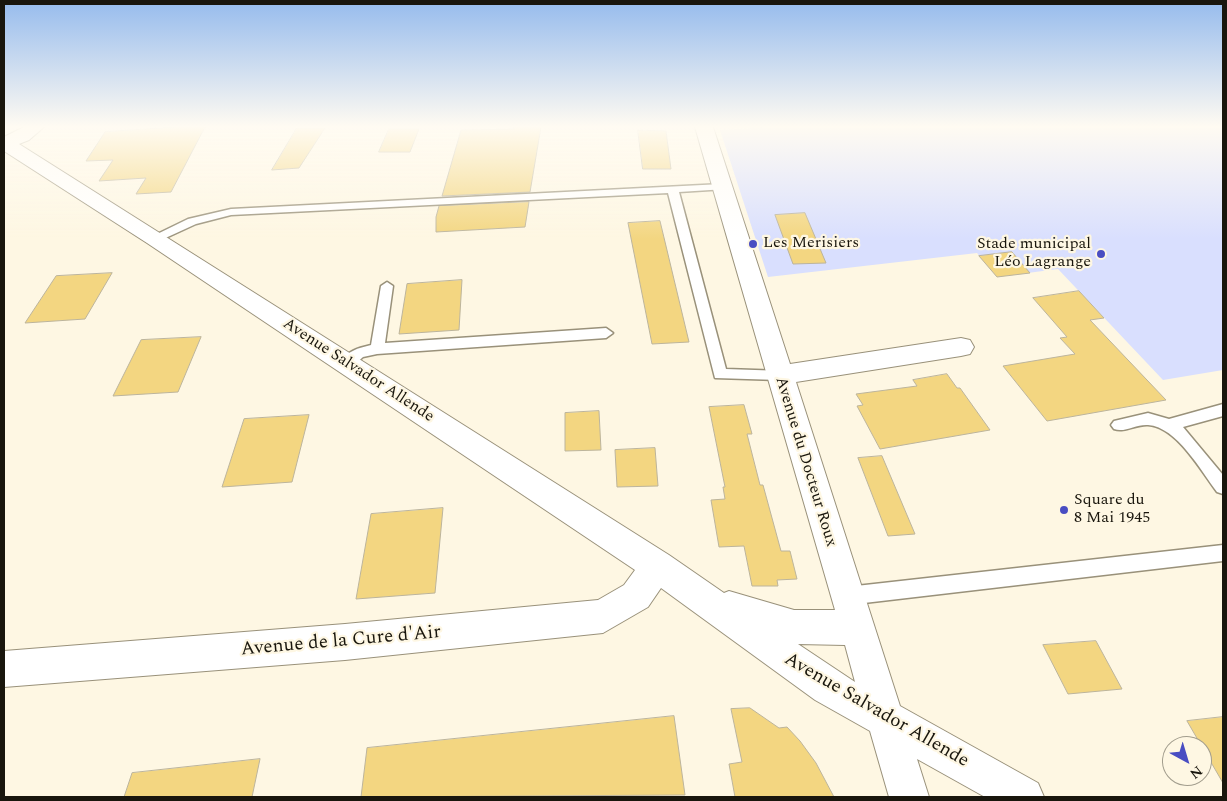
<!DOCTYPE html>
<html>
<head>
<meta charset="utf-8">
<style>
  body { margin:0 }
  #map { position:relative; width:1227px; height:801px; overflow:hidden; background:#fef7e3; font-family:Spectral,serif }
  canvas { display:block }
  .frame { position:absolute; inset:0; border:5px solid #19160d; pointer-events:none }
  .north { position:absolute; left:1162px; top:736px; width:50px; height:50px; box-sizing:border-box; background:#fef7e3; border:1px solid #a29d8d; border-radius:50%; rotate:141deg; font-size:14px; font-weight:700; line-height:20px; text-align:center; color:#19160d }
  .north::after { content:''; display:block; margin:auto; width:18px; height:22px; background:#494dc2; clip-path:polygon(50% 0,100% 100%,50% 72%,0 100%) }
</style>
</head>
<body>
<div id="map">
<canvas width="1227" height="801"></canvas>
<div class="frame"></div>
<div class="north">N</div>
</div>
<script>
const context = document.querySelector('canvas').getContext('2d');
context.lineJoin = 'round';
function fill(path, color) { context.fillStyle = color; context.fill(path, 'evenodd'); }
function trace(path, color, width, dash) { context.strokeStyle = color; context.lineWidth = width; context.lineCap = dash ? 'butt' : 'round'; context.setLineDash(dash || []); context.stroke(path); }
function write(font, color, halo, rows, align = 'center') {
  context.font = font + ' Spectral,serif'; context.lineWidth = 4.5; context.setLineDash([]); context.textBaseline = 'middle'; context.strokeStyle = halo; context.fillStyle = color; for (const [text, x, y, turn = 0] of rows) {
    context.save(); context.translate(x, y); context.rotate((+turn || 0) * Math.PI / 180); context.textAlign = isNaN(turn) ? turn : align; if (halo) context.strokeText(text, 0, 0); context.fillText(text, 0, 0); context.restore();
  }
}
const green = new Path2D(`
  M 764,127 L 1223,127 L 1223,370 L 1163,380 L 1058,269 L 997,277 L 977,253 L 768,277 L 720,130 Z`);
const building = new Path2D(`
  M 175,127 L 205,127 L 171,192 L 136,194 L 146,178 L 99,181 L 113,160 L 86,161 L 105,132 Z
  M 514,127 L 541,127 L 530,192 L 442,196 L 461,130 L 514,129 Z
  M 297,128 L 325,128 L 299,168 L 272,170 Z
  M 389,129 L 419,129 L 410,152 L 379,152 Z
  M 638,130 L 666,131 L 671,169 L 643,169 Z
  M 529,202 L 525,227 L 436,232 L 436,217 L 439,206 Z
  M 805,213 L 826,263 L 793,264 L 775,215 Z
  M 660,221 L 689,342 L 652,344 L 628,223 Z
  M 1012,252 L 1030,273 L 997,277 L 979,256 Z
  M 112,273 L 85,319 L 25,323 L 56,276 Z
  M 462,280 L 459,330 L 399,334 L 407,284 Z
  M 1079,291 L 1104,318 L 1090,320 L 1166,400 L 1047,421 L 1003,366 L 1075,354 L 1060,338 L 1067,337 L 1033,298 Z
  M 201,337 L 178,392 L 113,396 L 141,340 Z
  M 947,374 L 957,388 L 960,388 L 990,430 L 880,449 L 857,406 L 863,405 L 856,394 L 917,386 L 913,380 Z
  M 744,405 L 752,434 L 747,434 L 760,485 L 763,485 L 781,551 L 790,551 L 797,579 L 777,580 L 778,586 L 752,586 L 744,546 L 719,547 L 711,500 L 725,499 L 723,487 L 725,487 L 709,407 Z
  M 599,411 L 601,450 L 565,451 L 565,413 Z
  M 309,415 L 292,482 L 222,487 L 244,419 Z
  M 655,448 L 658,486 L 617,487 L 615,450 Z
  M 882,456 L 915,534 L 888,536 L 858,458 Z
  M 443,508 L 435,593 L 356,599 L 371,514 Z
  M 1096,641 L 1122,689 L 1068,694 L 1043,645 Z
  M 750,708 L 779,728 L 787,727 L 800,741 L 816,763 L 834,797 L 735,797 L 729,764 L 742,762 L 731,709 Z
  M 674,716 L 685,795 L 361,797 L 367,748 Z
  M 1223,717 L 1223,783 L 1187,721 Z
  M 260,759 L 252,797 L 124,797 L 132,773 Z`);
const lane = new Path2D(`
  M 722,184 L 726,185 L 726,189 L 679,192 L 726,369 L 784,371 L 786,375 L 784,379 L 779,380 L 715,378 L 668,193 L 231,215 L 196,224 L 159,241 L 151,241 L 149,238 L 188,219 L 231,209 Z
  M 387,282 L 393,286 L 385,343 L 606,328 L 613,333 L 606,338 L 377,354 L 363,357 L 352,367 L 342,367 L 340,363 C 347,351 358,348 371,345 L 381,286 Z
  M 1223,404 L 1223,416 L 1183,427 L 1223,475 L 1223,494 L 1217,492 C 1201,471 1177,427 1148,425 C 1136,424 1125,433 1114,429 L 1111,425 L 1114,421 L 1148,413 L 1169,419 Z
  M 1223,545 L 1223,561 L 847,605 L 840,602 L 838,596 L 840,590 L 847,587 Z`);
const street = new Path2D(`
  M 24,127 L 44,127 L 29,140 L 19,144 L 669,555 L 724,593 L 729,591 L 794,610 L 835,610 L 695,127 L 713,127 L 790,364 L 961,338 L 970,340 L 974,347 L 970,354 L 961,356 L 796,382 L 900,706 L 1038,783 L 1044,797 L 985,797 L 917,759 L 929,797 L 889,797 L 870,731 L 815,700 L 661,588 L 648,607 L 603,633 L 345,660 L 4,687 L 4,651 L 345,624 L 598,600 L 624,585 L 635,570 L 147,243 L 4,151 L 4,137 ZM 798,644 L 845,645 L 855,682 Z`);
const markers = [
  [753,244,5,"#494dc2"],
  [1101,254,5,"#494dc2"],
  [1064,510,5,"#494dc2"]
];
const poiNames = [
  ["Les Merisiers",763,244],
  ["Stade municipal",1091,245,"right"],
  ["Léo Lagrange",1091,263,"right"],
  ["Square du",1074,501],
  ["8 Mai 1945",1074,519]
];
const streetNames = [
  ["Avenue Salvador Allende",358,371,33],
  ["Avenue du Docteur Roux",805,462,73]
];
const nearStreetnames = [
  ["Avenue de la Cure d'Air",341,642,-5],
  ["Avenue Salvador Allende",876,711,30]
];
fill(green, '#d9dffe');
fill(building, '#f3d681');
trace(building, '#bcb49c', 1);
trace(lane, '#99917a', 3);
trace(street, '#99917a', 2);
fill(lane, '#fff');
fill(street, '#fff');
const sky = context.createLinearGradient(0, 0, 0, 239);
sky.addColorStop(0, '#96bbed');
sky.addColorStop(0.53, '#fffbf2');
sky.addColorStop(1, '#fffbf200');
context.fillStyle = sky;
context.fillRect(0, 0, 1227, 239);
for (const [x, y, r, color] of markers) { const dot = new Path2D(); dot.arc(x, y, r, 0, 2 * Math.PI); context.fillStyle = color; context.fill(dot); trace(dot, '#fef7e3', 2); }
write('16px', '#19160d', '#fef7e3', poiNames, 'left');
write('16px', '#19160d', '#fef7e3', streetNames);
write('19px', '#19160d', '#fef7e3', nearStreetnames);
</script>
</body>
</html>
